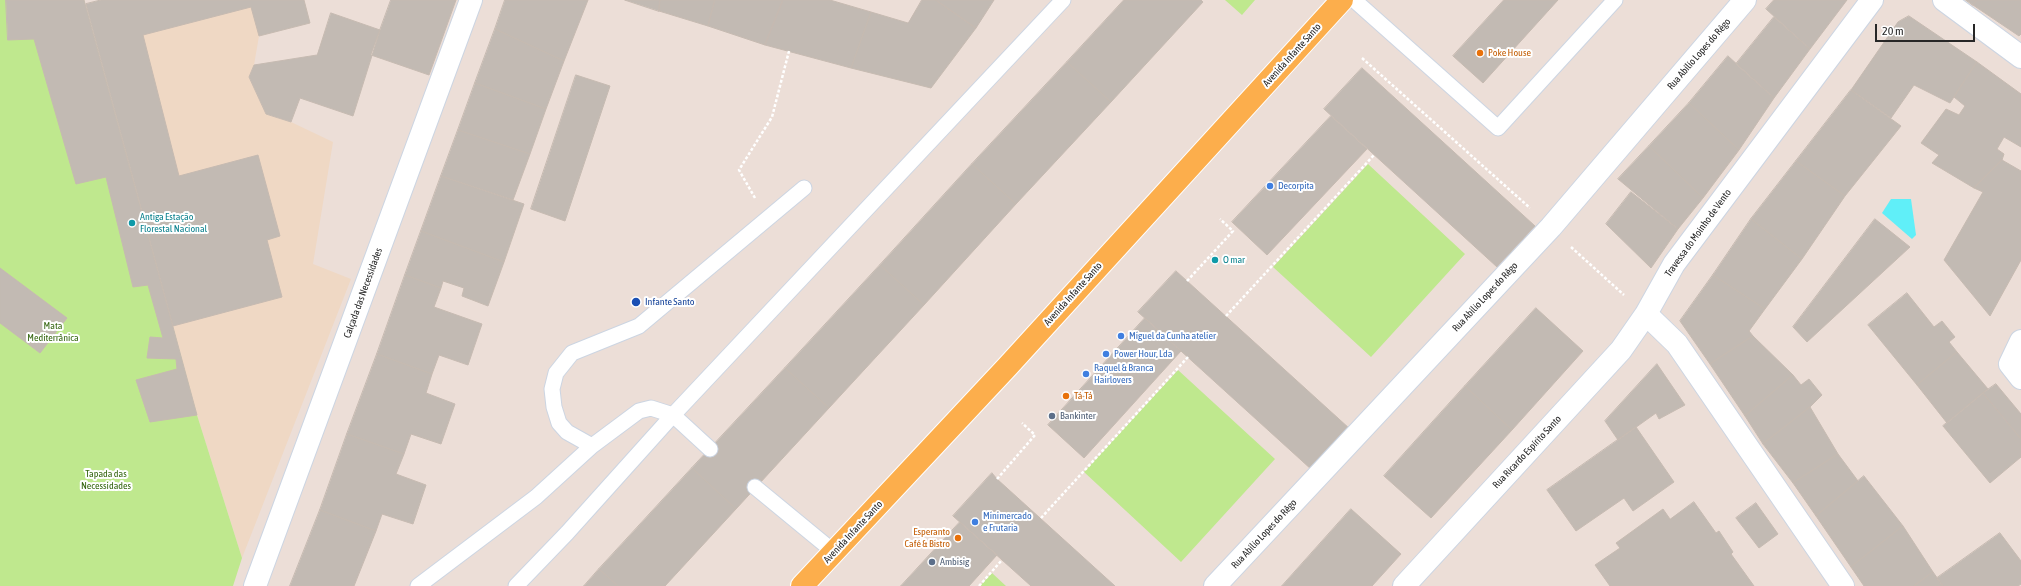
<!DOCTYPE html>
<html>
<head>
<meta charset="utf-8">
<style>
  body { margin:0 }
  #map { position:relative; width:2021px; height:586px; overflow:hidden; background:#ecded7; font-family:"Asap Condensed",sans-serif }
  canvas { display:block }
  .scale { position:absolute; left:1875px; top:24px; width:100px; height:18px; box-sizing:border-box; border:2px solid #272727; border-top:0; padding-left:5px; font-size:12px; line-height:14px; white-space:nowrap; color:#272727; -webkit-text-stroke:3px #fff; paint-order:stroke }
</style>
</head>
<body>
<div id="map">
<canvas width="2021" height="586"></canvas>
<div class="scale">20 m</div>
</div>
<script>
const context = document.querySelector('canvas').getContext('2d');
context.lineJoin = 'round';
function fill(path, color) { context.fillStyle = color; context.fill(path, 'evenodd'); }
function trace(path, color, width, dash) { context.strokeStyle = color; context.lineWidth = width; context.lineCap = dash ? 'butt' : 'round'; context.setLineDash(dash || []); context.stroke(path); }
function write(font, color, halo, rows, align = 'center') {
  context.font = font + ' "Asap Condensed",sans-serif'; context.lineWidth = 4; context.setLineDash([]); context.textBaseline = 'middle'; context.strokeStyle = halo; context.fillStyle = color; for (const [text, x, y, turn = 0] of rows) {
    context.save(); context.translate(x, y); context.rotate((+turn || 0) * Math.PI / 180); context.textAlign = isNaN(turn) ? turn : align; if (halo) context.strokeText(text, 0, 0); context.fillText(text, 0, 0); context.restore();
  }
}
const education = new Path2D(`
  M 101,0 L 304,0 L 310,23 L 259,36 L 254,65 L 249,77 L 266,114 L 291,122 L 333,142 L 313,264 L 351,279 L 242,558 L 197,415 L 86,4 Z`);
const green = new Path2D(`
  M 0,0 L 84,0 L 197,415 L 242,558 L 233,586 L 0,586 Z
  M 1225,0 L 1255,0 L 1242,15 Z
  M 1368,164 L 1465,254 L 1371,357 L 1273,267 Z
  M 1178,370 L 1275,459 L 1181,562 L 1084,472 Z
  M 992,573 L 1006,586 L 980,586 Z`);
const water = new Path2D(`
  M 1891,199 L 1911,199 L 1916,235 L 1912,239 L 1882,213 Z`);
const building = new Path2D(`
  M 6,0 L 84,0 L 197,415 L 150,422 L 136,380 L 177,369 L 176,359 L 147,358 L 150,337 L 163,338 L 148,285 L 133,287 L 106,177 L 76,184 L 34,39 L 8,40 Z
  M 101,0 L 304,0 L 310,23 L 259,36 L 251,7 L 143,35 L 179,176 L 258,155 L 280,236 L 267,240 L 282,297 L 173,326 L 86,4 Z
  M 391,0 L 456,0 L 429,75 L 371,55 Z
  M 505,0 L 588,0 L 564,61 L 495,29 Z
  M 625,0 L 660,0 L 659,11 Z
  M 660,0 L 715,0 L 708,26 L 659,11 Z
  M 715,0 L 783,0 L 765,45 L 708,26 Z
  M 783,0 L 830,0 L 871,12 L 851,68 L 765,45 Z
  M 922,0 L 936,0 L 976,28 L 931,88 L 851,68 L 871,12 L 908,23 Z
  M 936,0 L 994,0 L 976,28 Z
  M 1124,0 L 1201,0 L 1203,2 L 1111,102 L 1067,62 Z
  M 1504,0 L 1558,0 L 1483,83 L 1453,56 Z
  M 1774,0 L 1847,0 L 1810,49 L 1766,9 Z
  M 1966,0 L 1977,0 L 1973,5 Z
  M 1977,0 L 2021,0 L 2021,34 L 2019,36 L 1973,5 Z
  M 331,13 L 380,30 L 353,116 L 300,98 L 291,122 L 266,114 L 249,77 L 254,65 L 317,55 Z
  M 1909,16 L 1977,62 L 1950,103 L 1914,85 L 1891,118 L 1851,90 L 1898,22 Z
  M 1774,17 L 1810,49 L 1774,98 L 1736,64 Z
  M 495,29 L 564,61 L 546,109 L 475,83 Z
  M 1728,56 L 1774,98 L 1739,150 L 1689,103 Z
  M 1067,62 L 1111,102 L 1016,204 L 972,164 Z
  M 1977,62 L 2021,94 L 2021,147 L 2004,137 L 1997,149 L 2004,154 L 2002,160 L 1974,188 L 1932,163 L 1939,155 L 1921,143 L 1946,109 L 1959,115 L 1965,106 L 1954,97 Z
  M 1362,68 L 1535,226 L 1497,267 L 1324,109 Z
  M 576,75 L 610,86 L 565,221 L 531,209 Z
  M 475,83 L 546,109 L 530,154 L 458,130 Z
  M 1851,90 L 1901,126 L 1845,196 L 1796,161 Z
  M 1689,103 L 1739,150 L 1703,198 L 1649,146 Z
  M 1331,116 L 1367,149 L 1267,255 L 1232,222 Z
  M 458,130 L 530,154 L 513,200 L 441,176 Z
  M 1649,146 L 1703,198 L 1678,229 L 1618,179 Z
  M 2002,160 L 2021,171 L 2021,260 L 1990,316 L 1944,260 L 1983,192 L 1974,188 Z
  M 1796,161 L 1845,196 L 1802,259 L 1751,219 Z
  M 972,164 L 1016,204 L 924,305 L 880,265 Z
  M 441,176 L 524,204 L 504,262 L 421,231 Z
  M 1631,192 L 1678,229 L 1651,268 L 1606,224 Z
  M 1751,219 L 1802,259 L 1765,309 L 1713,275 Z
  M 1875,219 L 1910,247 L 1807,342 L 1793,327 Z
  M 421,231 L 504,262 L 488,306 L 462,296 L 464,288 L 443,281 L 441,288 L 405,275 Z
  M 880,265 L 924,305 L 829,408 L 785,368 Z
  M 0,268 L 67,318 L 40,353 L 0,323 Z
  M 1176,271 L 1350,429 L 1312,470 L 1138,312 Z
  M 405,275 L 441,288 L 434,307 L 482,324 L 468,365 L 439,355 L 432,374 L 377,354 Z
  M 1713,275 L 1765,309 L 1749,331 L 1753,336 L 1710,364 L 1680,321 Z
  M 1907,293 L 1934,327 L 1942,321 L 1955,337 L 1949,342 L 1957,352 L 1917,385 L 1868,325 Z
  M 1536,308 L 1583,351 L 1512,430 L 1465,386 Z
  M 1145,318 L 1181,351 L 1084,458 L 1048,425 Z
  M 1753,336 L 1793,375 L 1745,416 L 1710,364 Z
  M 1957,352 L 1988,389 L 1947,423 L 1917,385 Z
  M 377,354 L 432,374 L 426,393 L 455,404 L 441,444 L 411,434 L 404,454 L 347,434 Z
  M 1657,364 L 1685,405 L 1659,419 L 1656,413 L 1618,440 L 1605,421 Z
  M 785,368 L 829,408 L 736,509 L 692,468 Z
  M 1793,375 L 1801,385 L 1809,379 L 1822,395 L 1810,407 L 1763,444 L 1745,416 Z
  M 1996,384 L 2021,414 L 2021,439 L 1983,393 Z
  M 1465,386 L 1512,430 L 1431,518 L 1384,476 Z
  M 1983,393 L 2021,439 L 2021,457 L 1990,483 L 1943,426 Z
  M 1810,407 L 1838,454 L 1793,483 L 1763,444 Z
  M 1636,427 L 1674,482 L 1633,511 L 1624,498 L 1576,531 L 1547,490 Z
  M 347,434 L 404,454 L 396,474 L 426,485 L 413,524 L 382,514 L 376,531 L 320,510 Z
  M 1838,454 L 1858,481 L 1816,516 L 1793,483 Z
  M 692,468 L 736,509 L 665,586 L 618,586 L 599,569 Z
  M 992,473 L 997,479 L 1115,586 L 1031,586 L 953,516 Z
  M 1864,476 L 1903,526 L 1851,567 L 1816,516 Z
  M 1694,502 L 1716,533 L 1719,531 L 1733,552 L 1731,554 L 1754,586 L 1610,586 L 1595,565 L 1620,548 L 1616,543 L 1663,509 L 1670,519 Z
  M 1756,503 L 1778,534 L 1759,548 L 1736,518 Z
  M 1351,509 L 1401,554 L 1372,586 L 1282,586 Z
  M 320,510 L 376,531 L 354,586 L 290,586 Z
  M 960,522 L 997,555 L 969,586 L 901,586 Z
  M 1903,526 L 1933,572 L 1914,586 L 1864,586 L 1851,567 Z
  M 2000,533 L 2021,561 L 2021,584 L 2018,586 L 1943,586 L 1937,578 Z
  M 599,569 L 618,586 L 584,586 Z
  M 1933,572 L 1943,586 L 1914,586 Z`);
const path = new Path2D(`
  M 1362,58 L 1530,208
  M 755,198 L 739,170 L 772,117 L 789,51
  M 1571,247 L 1624,295
  M 1187,281 L 1233,231 L 1220,219
  M 1226,316 L 1374,155
  M 997,479 L 1035,435 L 1022,423
  M 1041,518 L 1188,357
  M 979,586 L 1002,560`);
const service = new Path2D(`
  M 1354,0 L 1498,128 L 1615,0
  M 710,449 L 673,415 L 651,408 L 639,411 L 592,446 L 567,432 L 559,423 L 554,407 L 552,389 L 556,373 L 572,353 L 639,326 L 804,188
  M 755,487 L 834,552
  M 418,586 L 536,497 L 592,446
  M 516,586 L 567,533 L 673,415 L 1063,0`);
const minor = new Path2D(`
  M 1944,0 L 2021,57
  M 1646,314 L 1677,344 L 1843,586
  M 2021,341 L 2010,364 L 2021,378
  M 255,586 L 471,0
  M 1215,586 L 1551,227 L 1745,0
  M 1404,586 L 1621,350 L 1646,314 L 1674,264 L 1872,0`);
const primary = new Path2D(`
  M 802,586 L 1008,366 L 1342,0`);
const markers = [
  [1480,53,4,"#e8710a"],
  [1270,186,4,"#3f7fe0"],
  [132,223,4,"#0f9aa8"],
  [1215,260,4,"#0f9aa8"],
  [636,302,5,"#1a4fb4"],
  [1121,336,4,"#3f7fe0"],
  [1106,354,4,"#3f7fe0"],
  [1086,374,4,"#3f7fe0"],
  [1066,396,4,"#e8710a"],
  [1052,416,4,"#5c6f8a"],
  [975,522,4,"#3f7fe0"],
  [958,538,4,"#e8710a"],
  [932,562,4,"#5c6f8a"]
];
const foodNames = [
  ["Poke House",1488,53],
  ["Tá-Tá",1074,396],
  ["Esperanto",950,532,"right"],
  ["Café & Bistro",950,544,"right"]
];
const streetNames = [
  ["Rua Abílio Lopes do Rêgo",1699,54,-49],
  ["Avenida Infante Santo",1292,55,-48],
  ["Travessa do Moinho de Vento",1698,233,-54],
  ["Calçada das Necessidades",363,293,-70],
  ["Avenida Infante Santo",1073,294,-48],
  ["Rua Abílio Lopes do Rêgo",1485,297,-47],
  ["Rua Ricardo Espírito Santo",1527,452,-47],
  ["Avenida Infante Santo",853,532,-47],
  ["Rua Abílio Lopes do Rêgo",1264,534,-47]
];
const shopNames = [
  ["Decorpita",1278,186],
  ["Miguel da Cunha atelier",1129,336],
  ["Power Hour, Lda",1114,354],
  ["Raquel & Branca",1094,368],
  ["Hairlovers",1094,380],
  ["Minimercado",983,516],
  ["e Frutaria",983,528]
];
const cultureNames = [
  ["Antiga Estação",140,217],
  ["Florestal Nacional",140,229],
  ["O mar",1223,260]
];
const transitNames = [
  ["Infante Santo",645,302]
];
const parkNames = [
  ["Mata",53,326],
  ["Mediterrânica",53,338],
  ["Tapada das",106,474],
  ["Necessidades",106,486]
];
const serviceNames = [
  ["Bankinter",1060,416],
  ["Ambisig",940,562]
];
fill(education, '#efd8c4');
fill(green, '#bfe88e');
fill(water, '#60eff8');
fill(building, '#c2bab3');
trace(building, '#c6bab1', 1);
trace(service, '#ccd5e2', 17);
trace(minor, '#ccd5e2', 24);
trace(primary, '#fff', 24);
trace(path, '#fff', 2.5, [3, 2]);
trace(service, '#fff', 15);
trace(minor, '#fff', 22);
trace(primary, '#fcae4c', 22);
for (const [x, y, r, color] of markers) { const dot = new Path2D(); dot.arc(x, y, r, 0, 2 * Math.PI); context.fillStyle = color; context.fill(dot); trace(dot, '#fff', 1.5); }
write('10px', '#c56008', '#fff', foodNames, 'left');
write('10px', '#272727', '#fff', streetNames);
write('10px', '#366cbe', '#fff', shopNames, 'left');
write('10px', '#0d838f', '#fff', cultureNames, 'left');
write('10px', '#164399', '#fff', transitNames, 'left');
write('10px', '#376813', '#fff', parkNames);
write('10px', '#4e5e75', '#fff', serviceNames, 'left');
</script>
</body>
</html>
